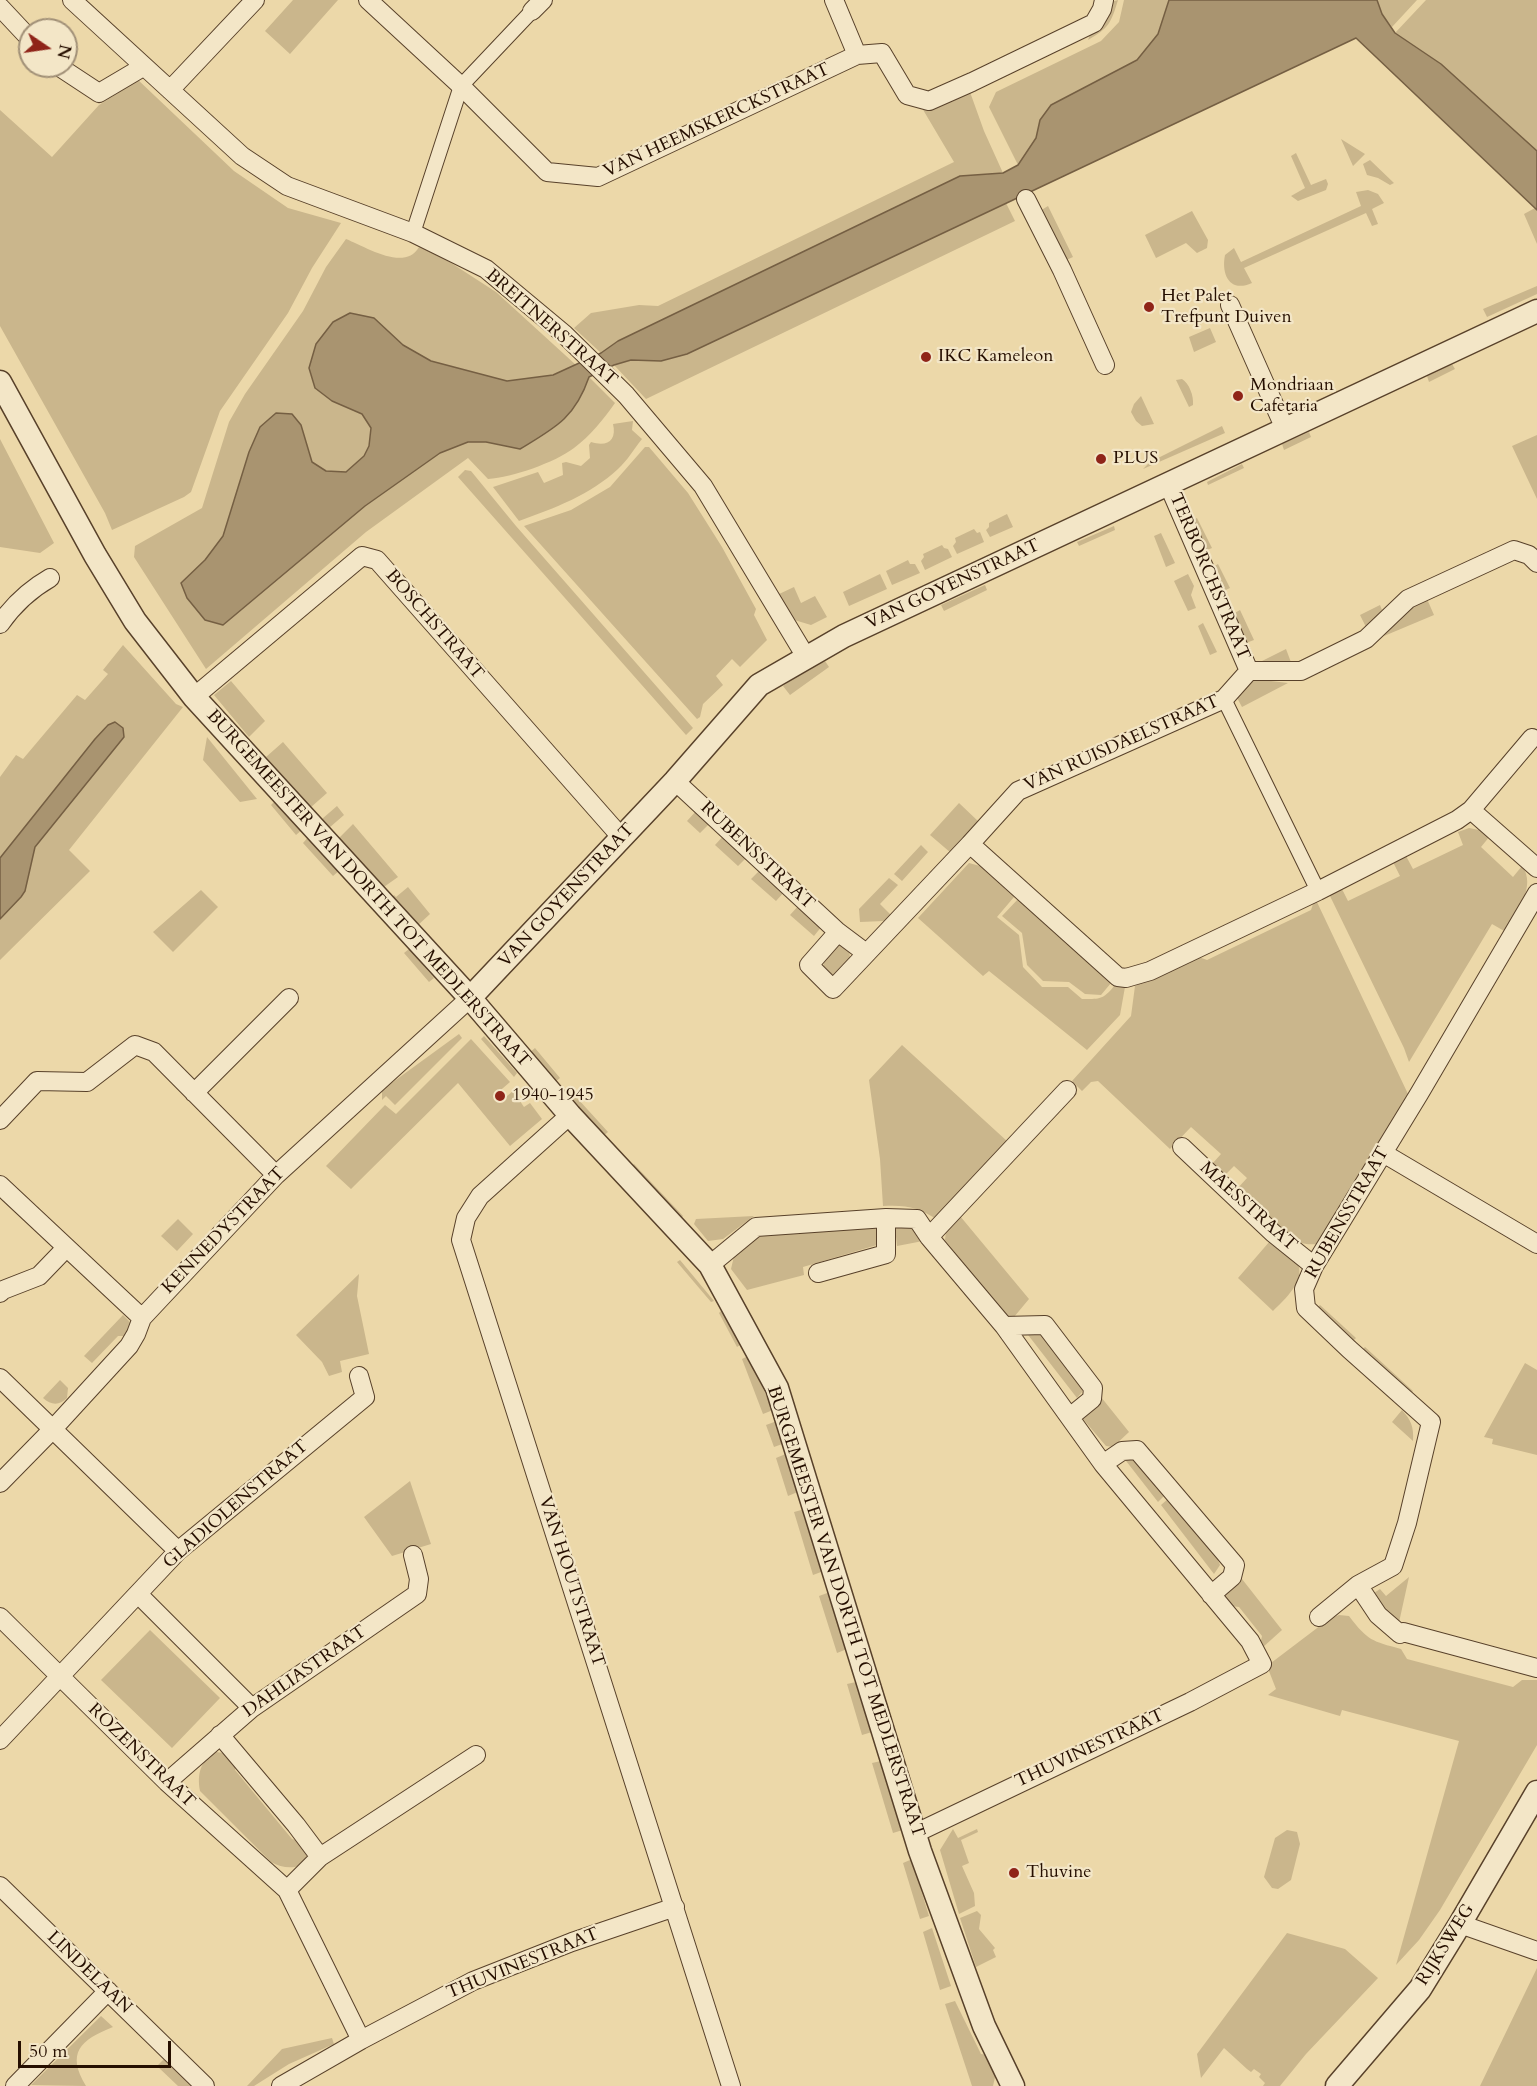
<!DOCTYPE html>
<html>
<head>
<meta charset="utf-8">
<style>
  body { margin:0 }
  #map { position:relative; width:1537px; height:2086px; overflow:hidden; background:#ecd8a9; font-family:Cardo,serif }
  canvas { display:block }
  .north { position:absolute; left:18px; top:18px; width:60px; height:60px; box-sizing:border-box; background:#f3e6c7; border:2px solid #a19077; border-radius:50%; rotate:103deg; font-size:16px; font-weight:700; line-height:24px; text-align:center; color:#260f00 }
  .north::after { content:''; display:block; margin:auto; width:21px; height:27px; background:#8f2418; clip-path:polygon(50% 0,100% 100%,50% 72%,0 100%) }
  .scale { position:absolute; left:18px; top:2041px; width:153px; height:27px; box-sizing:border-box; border:3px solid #260f00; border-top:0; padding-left:8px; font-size:18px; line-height:21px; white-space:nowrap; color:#260f00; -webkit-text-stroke:4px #f3e6c7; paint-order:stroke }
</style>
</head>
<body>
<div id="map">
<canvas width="1537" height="2086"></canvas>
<div class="north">N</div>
<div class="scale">50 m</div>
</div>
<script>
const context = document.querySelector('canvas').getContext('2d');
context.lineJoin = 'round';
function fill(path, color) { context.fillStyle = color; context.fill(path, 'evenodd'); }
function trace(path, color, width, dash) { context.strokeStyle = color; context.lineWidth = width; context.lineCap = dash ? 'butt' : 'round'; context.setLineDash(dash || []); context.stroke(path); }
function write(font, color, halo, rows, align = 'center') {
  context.font = font + ' Cardo,serif'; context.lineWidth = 4.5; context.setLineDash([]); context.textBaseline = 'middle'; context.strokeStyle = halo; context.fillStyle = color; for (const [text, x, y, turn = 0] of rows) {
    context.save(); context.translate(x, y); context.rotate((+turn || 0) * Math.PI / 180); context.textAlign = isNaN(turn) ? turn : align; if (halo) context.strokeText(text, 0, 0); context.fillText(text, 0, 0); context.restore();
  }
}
const green = new Path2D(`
  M 293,0 L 338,0 L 290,54 L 265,31 Z
  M 1118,0 C 1111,23 1109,28 1088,40 L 1091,32 L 1111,2 Z
  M 1124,0 L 1169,0 L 1158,34 L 1137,60 L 1051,105 L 1040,120 L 1036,138 L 1018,165 L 989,107 L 996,92 L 1101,41 L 1119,22 Z
  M 1377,0 L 1417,0 L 1392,27 L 1382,14 Z
  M 1426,0 L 1537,0 L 1537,151 L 1441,64 L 1395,33 Z
  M 136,78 L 234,171 L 288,208 L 341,223 L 312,268 L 288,313 L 220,411 L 191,492 L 184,497 L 112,530 L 105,513 L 0,326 L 0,110 L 52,157 L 99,105 L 118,93 Z
  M 970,92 L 984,131 L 1003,173 L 960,176 L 618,341 L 601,353 L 574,328 L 591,313 L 639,305 L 658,306 L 954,162 L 922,108 Z
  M 1341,139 L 1365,154 L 1353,166 Z
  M 1296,153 L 1311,185 L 1326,179 L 1328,184 L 1326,190 L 1298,201 L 1291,196 L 1305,188 L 1291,156 Z
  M 1370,160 L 1394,183 L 1390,185 L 1378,178 L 1367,175 L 1363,164 Z
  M 1368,190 L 1378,194 L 1384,203 L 1372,209 L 1378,224 L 1372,226 L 1366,213 L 1244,268 L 1252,283 C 1230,293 1221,275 1225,255 L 1234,248 L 1241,262 L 1361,206 L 1356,192 Z
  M 1006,203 L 1015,221 L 646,399 L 614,365 L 631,360 L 645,361 L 687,354 Z
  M 1048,206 L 1073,257 L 1064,261 L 1040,211 Z
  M 1535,208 L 1537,210 L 1537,244 L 1524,214 Z
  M 1192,211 L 1208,240 L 1207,248 L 1197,253 L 1186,243 L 1156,258 L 1145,235 Z
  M 346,239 C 366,247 405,272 419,247 L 445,259 L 496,292 L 576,365 L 552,375 L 507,381 L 431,361 L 403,345 L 374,318 L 316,344 L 309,369 L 315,388 L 345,407 L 362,414 L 371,428 L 369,446 L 364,457 L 346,472 L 326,472 L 312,462 L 301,425 L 260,427 L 249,452 L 223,536 L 205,560 L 181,583 L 365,506 L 440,453 L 468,442 L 486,442 L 520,449 C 555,429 575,418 589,377 L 615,403 C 604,419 590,436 574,448 C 554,463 513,477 488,479 L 468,458 L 366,532 L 206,669 L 134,557 L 135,546 L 202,508 L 229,422 L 245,394 L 303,311 L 326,267 Z
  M 1537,286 L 1537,294 L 1487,317 L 1483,309 Z
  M 1210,328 L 1216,342 L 1194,352 L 1189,337 Z
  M 1452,364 L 1455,369 L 1429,382 L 1427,376 Z
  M 1182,379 C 1189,383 1194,396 1193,405 L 1189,407 L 1176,380 Z
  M 1141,396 L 1154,424 L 1142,426 L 1136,421 L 1131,412 L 1134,404 Z
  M 633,421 L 632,430 L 642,439 C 634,449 627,461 618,469 C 590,495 555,508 519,521 L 493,487 L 538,472 L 544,483 L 563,475 L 562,463 L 566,462 L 581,466 L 590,458 L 589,445 L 591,442 C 607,447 617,441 613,424 Z
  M 1222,426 L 1225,433 L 1143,469 L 1150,462 Z
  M 1309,432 L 1311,437 L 1284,450 L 1282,444 Z
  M 1537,435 L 1537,499 L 1512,446 Z
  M 0,439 L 54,543 L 40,553 L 0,547 Z
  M 645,447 L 649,447 L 688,493 L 722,547 L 756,609 L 754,615 L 767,640 L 740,667 L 732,659 L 716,676 L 723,685 L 703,704 L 700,717 L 697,719 L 524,526 L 571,510 L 610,487 Z
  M 1242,464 L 1244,468 L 1208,485 L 1207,482 Z
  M 465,470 L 471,471 L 516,526 L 693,728 L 686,735 L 458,477 Z
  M 1007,514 L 1013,527 L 990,537 L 986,530 L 989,527 L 989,523 Z
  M 1197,518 L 1212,548 L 1202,552 L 1190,521 Z
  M 1114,526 L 1115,530 L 1079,546 L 1077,542 Z
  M 974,529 L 977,533 L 980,532 L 984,542 L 957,554 L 953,546 L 956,542 L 955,538 Z
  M 1161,533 L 1175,563 L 1166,567 L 1154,536 Z
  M 942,545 L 944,548 L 948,549 L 952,557 L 925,570 L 921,561 L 924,557 L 923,554 Z
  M 908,560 L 910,564 L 915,564 L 920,573 L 892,585 L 886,571 Z
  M 1218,564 L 1230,588 L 1217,594 L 1212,568 Z
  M 880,574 L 887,589 L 849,606 L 843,592 Z
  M 1188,574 L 1194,586 L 1191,595 L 1196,608 L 1188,611 L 1174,581 Z
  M 985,585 L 987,590 L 944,611 L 941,605 Z
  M 794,587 L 801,603 L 815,596 L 827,617 L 811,625 L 791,619 L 777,595 Z
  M 1427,599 L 1434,615 L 1384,636 C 1391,618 1411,608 1427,599 Z
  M 1380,605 L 1382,610 L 1366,627 L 1360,615 Z
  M 1240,610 L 1254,640 L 1246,643 L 1233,614 Z
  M 1203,623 L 1217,652 L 1210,655 L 1198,626 Z
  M 123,645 L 176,704 L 183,707 L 69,850 L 90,871 L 0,960 L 0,919 L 21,897 L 35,847 L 124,737 L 115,722 L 107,725 L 0,858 L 0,777 L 16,755 L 23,759 L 77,695 L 85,700 L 108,674 L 103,670 Z
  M 1286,649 L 1292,665 L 1281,667 L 1262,661 Z
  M 825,661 L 829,667 L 790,695 L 783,686 L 805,670 Z
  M 1254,679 L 1288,683 L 1242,707 L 1235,694 Z
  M 231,681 L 265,721 L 249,737 L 214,695 Z
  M 207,737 L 257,799 L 240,802 L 203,760 Z
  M 283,742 L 327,793 L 310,808 L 266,757 Z
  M 278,798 L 304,828 L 296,835 L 271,805 Z
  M 959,803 L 979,822 L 951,853 L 930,835 Z
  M 337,806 L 344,815 L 329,828 L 322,819 Z
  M 697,810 L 710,823 L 700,833 L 687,821 Z
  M 353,824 L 398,877 L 381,889 L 338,839 Z
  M 1469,828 L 1484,831 L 1490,836 L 1481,847 L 1513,877 L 1522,866 C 1537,886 1516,913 1506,932 L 1492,924 L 1409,1062 L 1404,1048 L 1329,894 L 1341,887 L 1348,901 L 1400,876 L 1393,862 L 1406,856 L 1413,869 L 1463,845 L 1458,832 Z
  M 725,834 L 748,856 L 738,866 L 715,845 Z
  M 310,835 L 340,870 L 333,876 L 303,843 Z
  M 921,845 L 928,852 L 902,881 L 894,874 Z
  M 969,863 L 980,866 L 1014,897 L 997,917 L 1019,935 L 1023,967 L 1042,987 L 1068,987 L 1082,999 C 1100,999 1103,1000 1115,985 L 1125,987 L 1120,1015 L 1087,1050 L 989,971 L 983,976 L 918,918 Z
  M 761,869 L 785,891 L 776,901 L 751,879 Z
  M 889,878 L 898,885 L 880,904 L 891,915 L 884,921 L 860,922 L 859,909 Z
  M 408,887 L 430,914 L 417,926 L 390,900 L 394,895 L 396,897 Z
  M 201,890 L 218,907 L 173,952 L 153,932 Z
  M 1019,898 L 1111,983 L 1101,995 L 1085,994 L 1069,982 L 1043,981 L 1027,965 L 1022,933 L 1002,916 Z
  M 1316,900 L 1408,1094 L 1318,1244 C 1307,1245 1301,1244 1292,1238 L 1237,1189 L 1247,1178 L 1234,1166 L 1224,1176 L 1212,1164 L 1221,1154 L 1191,1127 L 1170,1149 L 1098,1081 L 1091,1082 L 1082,1091 L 1072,1081 L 1131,1016 L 1135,986 L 1196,956 L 1207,960 L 1311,910 L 1314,901 Z
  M 799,905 L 822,926 L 814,936 L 790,915 Z
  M 843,939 L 849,947 L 850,958 L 837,975 L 829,975 L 823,969 L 824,961 Z
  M 409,949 L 434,978 L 429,982 L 404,953 Z
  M 459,1034 L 462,1038 L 395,1105 L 386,1096 L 382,1100 L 382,1090 Z
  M 484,1036 L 517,1073 L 514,1077 L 481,1039 Z
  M 471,1039 L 510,1082 L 495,1095 L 500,1102 L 513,1091 L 524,1107 L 530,1103 L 542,1119 L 510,1146 L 458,1083 L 351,1189 L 326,1166 L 385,1105 L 396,1114 Z
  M 902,1045 L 1008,1142 L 939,1221 C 918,1207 908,1205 883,1206 L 880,1159 L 869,1080 Z
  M 535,1048 L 560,1078 L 554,1083 L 529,1053 Z
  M 568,1088 L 608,1132 L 602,1137 L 563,1093 Z
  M 634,1164 L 683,1216 L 680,1220 L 629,1169 Z
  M 754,1216 L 723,1239 L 708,1241 L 694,1224 L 696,1219 Z
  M 960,1216 L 1029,1299 L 1014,1317 L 1008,1318 L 945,1240 L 946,1231 Z
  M 178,1219 L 193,1234 L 177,1251 L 161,1236 Z
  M 905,1225 L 916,1231 L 923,1241 L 897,1246 L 895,1227 Z
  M 875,1227 L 879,1234 L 877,1245 L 803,1267 L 804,1275 L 747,1290 L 731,1269 L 735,1252 L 759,1233 Z
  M 1270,1241 C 1278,1247 1292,1254 1297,1262 C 1307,1280 1284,1300 1273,1311 L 1238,1278 Z
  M 680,1260 L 714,1301 L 711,1302 L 677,1262 Z
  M 359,1274 L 357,1296 L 369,1354 L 340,1361 L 342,1372 L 329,1376 L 322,1362 L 296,1335 Z
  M 1320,1305 L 1356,1338 L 1352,1342 L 1316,1309 Z
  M 721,1311 L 743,1343 L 737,1347 L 719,1313 Z
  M 123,1315 L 133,1325 L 128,1336 L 118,1336 L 92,1363 L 84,1356 Z
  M 1038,1330 L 1082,1386 L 1082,1392 L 1077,1398 L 1025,1331 Z
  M 1365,1347 L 1413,1391 L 1409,1396 L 1361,1351 Z
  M 748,1356 L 773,1410 L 763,1414 L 742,1359 Z
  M 1525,1363 L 1537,1370 L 1537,1455 L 1492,1444 L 1493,1439 L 1484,1437 Z
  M 60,1380 L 68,1388 L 67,1398 C 59,1406 51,1405 43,1398 Z
  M 1101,1397 L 1129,1432 L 1113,1447 L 1106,1446 L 1083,1419 L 1084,1411 Z
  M 1402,1410 C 1411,1420 1414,1427 1413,1441 L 1392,1422 Z
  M 777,1421 L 785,1443 L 774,1447 L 766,1425 Z
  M 788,1453 L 800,1491 L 788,1496 L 776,1458 Z
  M 1132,1453 L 1166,1494 L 1158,1502 L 1123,1457 Z
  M 410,1481 L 431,1544 L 392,1556 L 364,1517 Z
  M 1169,1498 L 1218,1560 L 1220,1565 L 1214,1574 L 1161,1505 Z
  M 805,1509 L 829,1569 L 813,1575 L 794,1512 Z
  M 1409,1577 L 1398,1627 L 1371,1595 L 1380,1589 L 1386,1596 Z
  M 1232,1579 L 1242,1579 L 1282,1630 L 1262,1648 L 1260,1645 L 1262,1636 L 1239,1607 L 1231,1606 L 1222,1595 Z
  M 830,1592 L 847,1649 L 837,1653 L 819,1596 Z
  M 1339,1615 L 1349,1616 C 1368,1641 1372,1641 1401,1649 L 1407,1659 L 1513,1687 L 1522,1680 L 1537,1680 L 1537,1745 L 1440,1910 L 1419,1940 L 1396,1965 L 1459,1741 L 1342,1710 L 1340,1716 L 1268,1695 L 1276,1689 L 1267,1666 L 1329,1619 Z
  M 150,1630 L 220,1698 L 172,1748 L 101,1680 Z
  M 856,1682 L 872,1732 L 862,1735 L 847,1684 Z
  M 216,1752 L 224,1753 L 238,1763 L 235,1770 L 292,1839 L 303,1842 C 317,1867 290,1873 271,1862 L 200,1791 C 197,1774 200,1761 216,1752 Z
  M 881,1761 L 909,1828 L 893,1833 L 872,1763 Z
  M 953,1829 L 958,1838 L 977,1829 L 978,1832 L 961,1840 L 969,1863 L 962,1866 L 974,1893 L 975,1906 L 959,1914 L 940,1850 Z
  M 1287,1830 L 1297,1832 L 1300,1844 L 1291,1880 L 1278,1889 L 1272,1888 L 1264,1877 L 1275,1838 Z
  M 917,1857 L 921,1869 L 917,1877 L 929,1916 L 920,1919 L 903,1863 Z
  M 977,1911 L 981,1915 L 979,1929 L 995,1948 L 993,1950 L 996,1957 L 976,1967 L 960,1918 Z
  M 932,1928 L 951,1986 L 940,1990 L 923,1932 Z
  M 1287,1933 L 1345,1949 L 1378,1978 L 1306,2054 L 1280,2086 L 1263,2086 L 1265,2083 L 1259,2077 L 1261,2074 L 1254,2069 L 1251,2072 L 1247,2069 L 1224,2048 L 1201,2078 L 1197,2054 Z
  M 1537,1968 L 1537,2086 L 1480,2086 Z
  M 955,2001 L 981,2054 L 989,2055 L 996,2073 L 993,2086 L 972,2086 L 945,2004 Z
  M 101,2016 L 113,2027 C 80,2040 66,2053 86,2086 L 31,2085 Z
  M 332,2038 L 334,2044 L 289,2064 L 254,2086 L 247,2086 L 282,2049 Z
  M 164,2059 L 169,2059 L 196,2086 L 178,2086 L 157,2066 Z`);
const water = new Path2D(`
  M 1169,0 L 1377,0 L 1382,14 L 1395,33 L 1441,64 L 1537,151 L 1537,210 L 1356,38 L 687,354 L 661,361 L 631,360 L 614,365 L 589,377 C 575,418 555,428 520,449 L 486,442 L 468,442 L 440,453 L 365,506 L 223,625 L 205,620 L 187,598 L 181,583 L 205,560 L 223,536 L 249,452 L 260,427 L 276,413 L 292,414 L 301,425 L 312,462 L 326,471 L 346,472 L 364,456 L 369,446 L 371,428 L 362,414 L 332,401 L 315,388 L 309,368 L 316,344 L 333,322 L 350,313 L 374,318 L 403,345 L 431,361 L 507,381 L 553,375 L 601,353 L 618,341 L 960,176 L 1003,173 L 1018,165 L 1036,138 L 1040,120 L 1051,105 L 1137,60 L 1158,34 Z
  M 115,722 L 123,728 L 124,737 L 35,847 L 25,891 L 21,897 L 0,919 L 0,858 L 95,739 L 108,725 Z`);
const pedestrian = new Path2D(`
  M 413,233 L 461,86 L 532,11
  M 1224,699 L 1318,891`);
const minor = new Path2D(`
  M 72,0 L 242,156 L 287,186 L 413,233 L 486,269 L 564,334 L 626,395 L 703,486 L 806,657
  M 368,0 L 461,86 L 547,172 L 598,177 L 857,55 L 834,0
  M 0,7 L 30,39
  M 532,11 L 543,0
  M 857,55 L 882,53 L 907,95 L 929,101 L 972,82 L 1094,23 L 1102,9 L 1104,0
  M 58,66 L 99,93 L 143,67
  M 170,90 L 255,0
  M 1026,199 L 1062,270 L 1105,365
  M 1230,305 L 1285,429
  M 1168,484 L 1249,671
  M 0,624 C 14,604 29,590 50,578
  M 194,697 L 362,556 L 377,560 L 622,838
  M 675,781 L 838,932 L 866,953
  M 1471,810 L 1532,738
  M 970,844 L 1018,791 L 1224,699 L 1249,671 L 1301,671 L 1366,639 L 1408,599 L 1514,550 L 1529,555 L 1537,563
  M 838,932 L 809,965 L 833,989 L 970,844 L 1118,977 L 1126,978 L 1150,971 L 1318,891 L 1457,820 L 1471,810 L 1537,868
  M 194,1093 L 289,998
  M 570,1115 L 480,1196 L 466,1218 L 461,1240 L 731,2086
  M 0,1120 L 37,1081 L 87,1082 L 135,1045 L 154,1052 L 276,1175
  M 1182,1147 L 1273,1233 L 1314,1266
  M 1383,1153 L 1537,1244
  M 0,1185 L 142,1318
  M 929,1237 L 1067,1090
  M 710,1265 L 756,1227 L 886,1218 L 917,1219 L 929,1237 L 1004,1326 L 1103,1464 L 1250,1641 L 1262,1664 L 1190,1702 L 916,1833
  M 818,1273 L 886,1254 L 886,1218
  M 0,1293 L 3,1290 L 39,1276 L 66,1248
  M 1004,1326 L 1045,1325 L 1093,1388 L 1092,1399 L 1070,1417
  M 0,1378 L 178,1551
  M 1103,1464 L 1122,1451 L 1137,1450 L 1235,1565 L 1232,1577 L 1211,1595
  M 0,1483 L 52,1430 L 129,1346 L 136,1334 L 142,1318 L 276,1175 L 470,998
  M 1358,1585 L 1378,1615 L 1400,1634 L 1403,1632 L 1537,1668
  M 138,1594 L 252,1708
  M 0,1617 L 167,1782 L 287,1890 L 320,1857 L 296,1825 L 220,1735
  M 1319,1617 L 1358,1585 L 1393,1566 L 1407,1523 L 1431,1422 L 1349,1349 L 1306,1308 L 1304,1289 L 1314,1266 L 1419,1094 L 1537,893
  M 0,1740 L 178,1551 L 365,1397 L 359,1376
  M 167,1782 L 252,1708 L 417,1594 L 419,1579 L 413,1555
  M 320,1857 L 476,1755
  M 0,1886 L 205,2086
  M 287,1890 L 361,2040
  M 1460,1924 L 1537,1951
  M 15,2086 L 108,1991
  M 281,2086 L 361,2040 L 473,1981 L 572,1942 L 675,1907`);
const tertiary = new Path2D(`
  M 0,382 L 95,555 L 135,621 L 194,697 L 470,998 L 570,1115 L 710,1265 L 777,1388 L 920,1851 L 984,2026 L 1013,2086
  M 470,998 L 675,781 L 759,685 L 844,636 L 1537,311
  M 1337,2086 L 1420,1989 L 1460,1924 L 1537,1792`);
const markers = [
  [1149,307,6,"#8f2418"],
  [926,357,6,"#8f2418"],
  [1238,396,6,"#8f2418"],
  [1101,459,6,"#8f2418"],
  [500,1096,6,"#8f2418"],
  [1014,1873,6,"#8f2418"]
];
const streetNames = [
  ["VAN HEEMSKERCKSTRAAT",717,121,-25],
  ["BREITNERSTRAAT",551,328,41],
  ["TERBORCHSTRAAT",1209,577,67],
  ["VAN GOYENSTRAAT",953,585,-25],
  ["BOSCHSTRAAT",434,625,49],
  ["VAN RUISDAELSTRAAT",1122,744,-24],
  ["RUBENSSTRAAT",757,856,43],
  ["BURGEMEESTER VAN DORTH TOT MEDLERSTRAAT",368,889,48],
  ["VAN GOYENSTRAAT",567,896,-47],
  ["MAESSTRAAT",1248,1207,42],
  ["RUBENSSTRAAT",1348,1213,-60],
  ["KENNEDYSTRAAT",224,1231,-46],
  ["GLADIOLENSTRAAT",236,1505,-41],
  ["VAN HOUTSTRAAT",571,1582,72],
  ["BURGEMEESTER VAN DORTH TOT MEDLERSTRAAT",845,1612,72],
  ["DAHLIASTRAAT",305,1672,-35],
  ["THUVINESTRAAT",1090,1749,-25],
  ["ROZENSTRAAT",141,1756,44],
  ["RIJKSWEG",1446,1945,-58],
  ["THUVINESTRAAT",523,1964,-22],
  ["LINDELAAN",89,1973,44]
];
const poiNames = [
  ["Het Palet",1161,297],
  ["Trefpunt Duiven",1161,318],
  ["IKC Kameleon",938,357],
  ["Mondriaan",1250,386],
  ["Cafetaria",1250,407],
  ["PLUS",1113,459],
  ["1940-1945",512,1096],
  ["Thuvine",1026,1873]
];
fill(green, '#cab68c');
fill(water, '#a99470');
trace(water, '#755f43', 1.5);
trace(pedestrian, '#58412a', 16);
trace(minor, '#58412a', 20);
trace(tertiary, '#58412a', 25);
trace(pedestrian, '#f3e6c7', 14);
trace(minor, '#f3e6c7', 18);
trace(tertiary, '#f3e6c7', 22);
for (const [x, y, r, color] of markers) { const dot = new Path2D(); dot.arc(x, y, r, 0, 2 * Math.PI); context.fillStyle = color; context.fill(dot); trace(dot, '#f3e6c7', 2); }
write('18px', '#260f00', '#f3e6c7', streetNames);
write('18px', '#260f00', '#f3e6c7', poiNames, 'left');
</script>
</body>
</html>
